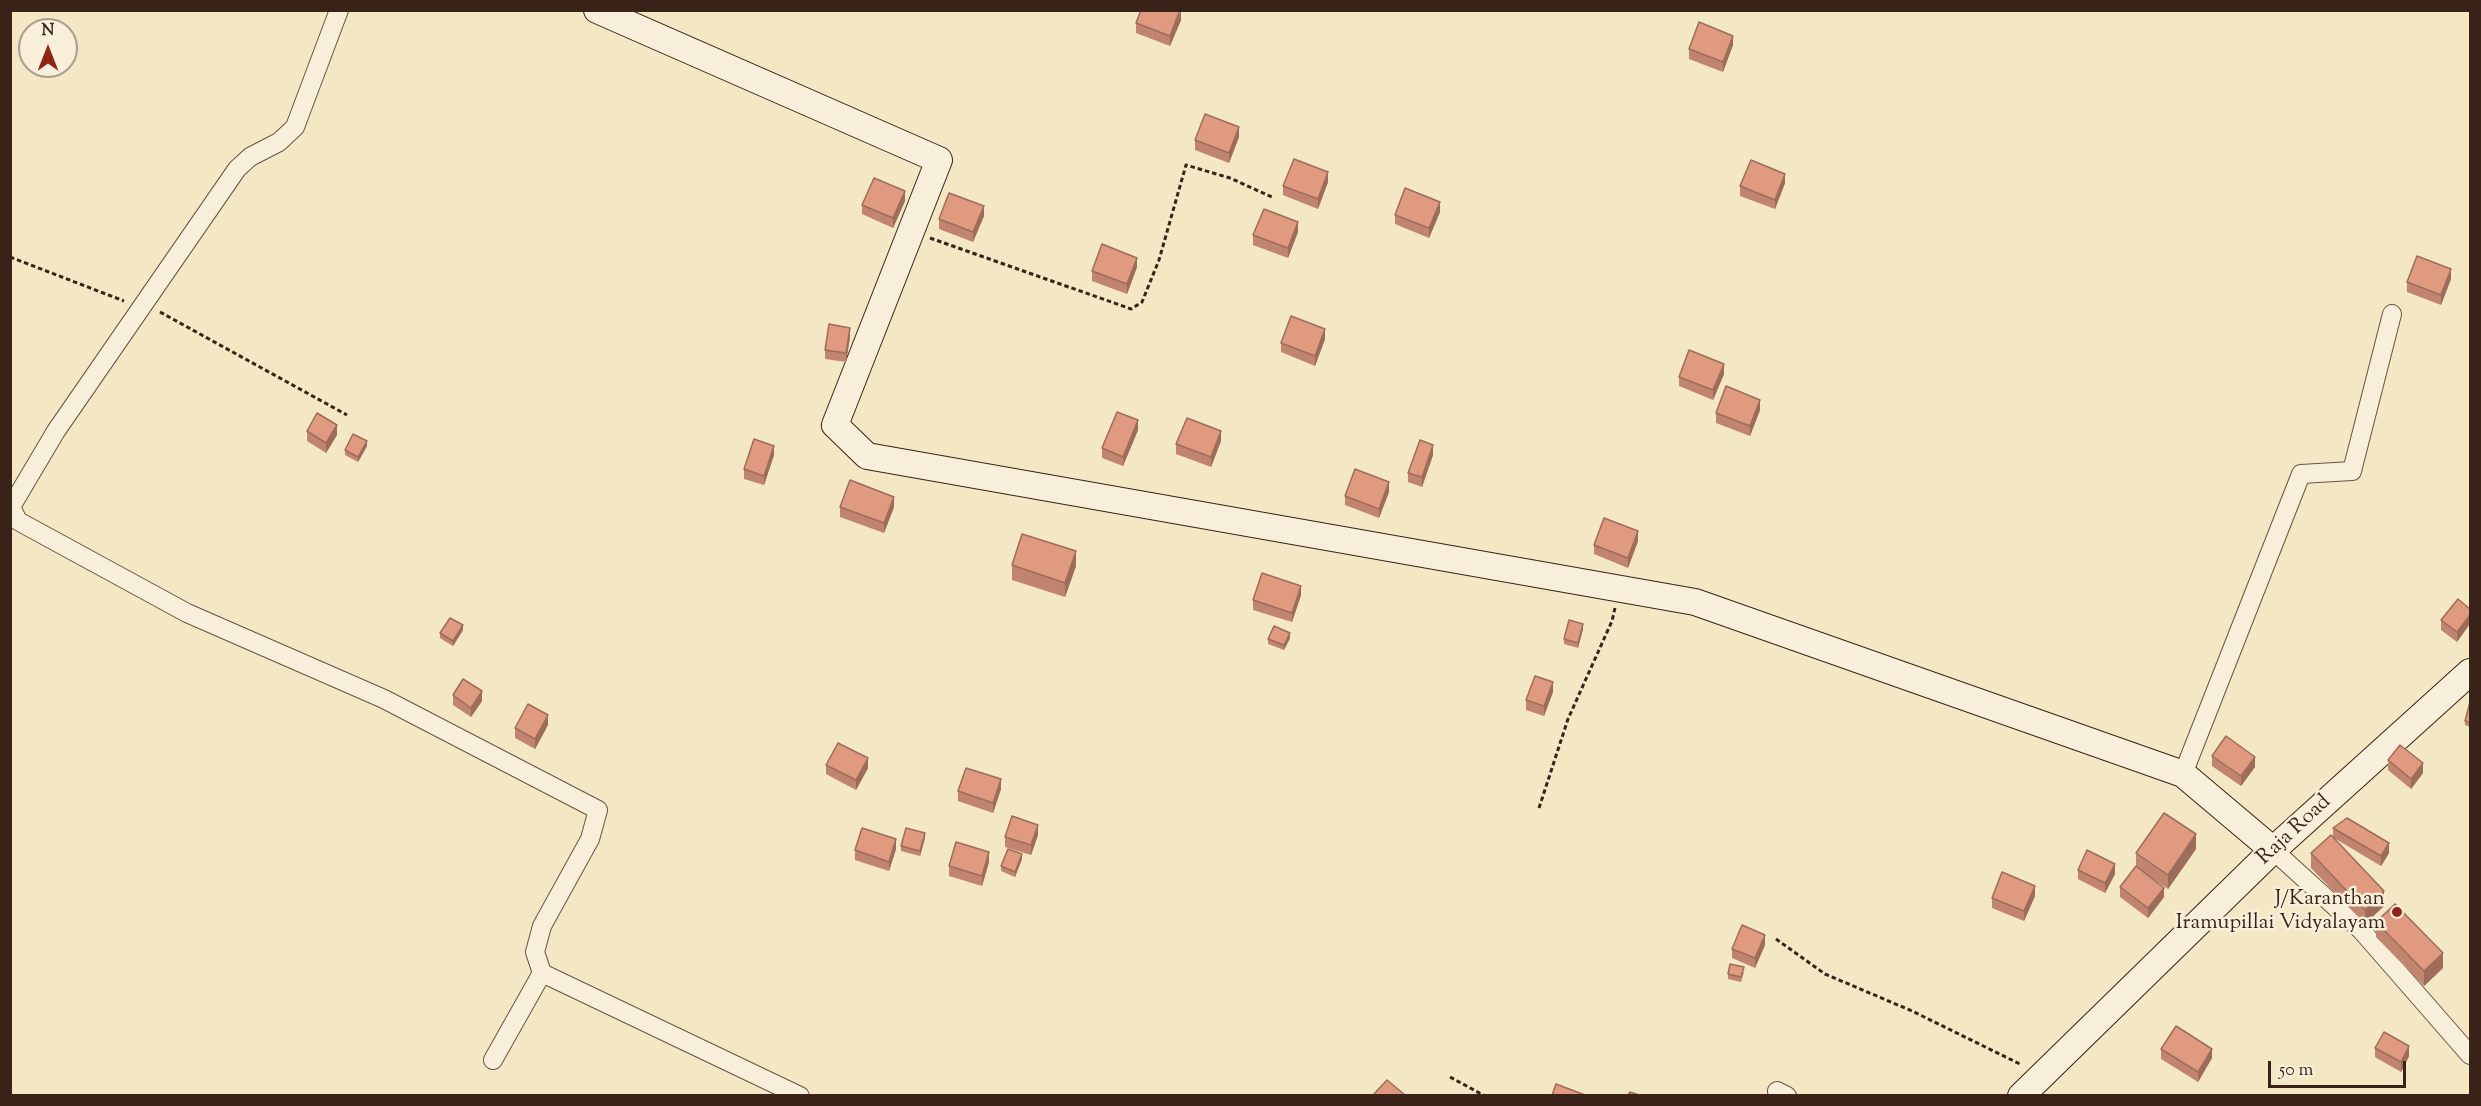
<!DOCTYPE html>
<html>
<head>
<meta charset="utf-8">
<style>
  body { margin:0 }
  #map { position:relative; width:2481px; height:1106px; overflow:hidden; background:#f3e7c4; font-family:"Sorts Mill Goudy",serif }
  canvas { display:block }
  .frame { position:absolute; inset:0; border:12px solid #392318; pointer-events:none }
  .north { position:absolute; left:18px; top:18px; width:60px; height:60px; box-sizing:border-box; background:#f7efd9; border:2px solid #ab9d8c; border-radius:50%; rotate:0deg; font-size:16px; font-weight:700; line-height:24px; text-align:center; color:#392318 }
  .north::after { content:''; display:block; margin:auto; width:21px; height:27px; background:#8f2418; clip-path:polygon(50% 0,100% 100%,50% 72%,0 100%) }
  .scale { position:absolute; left:2268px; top:1061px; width:138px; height:27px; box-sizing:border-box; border:3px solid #392318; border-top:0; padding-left:8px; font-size:18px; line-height:21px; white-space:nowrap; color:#392318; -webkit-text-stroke:4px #f7efd9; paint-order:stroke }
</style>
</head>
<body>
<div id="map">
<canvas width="2481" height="1106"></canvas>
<div class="frame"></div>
<div class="north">N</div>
<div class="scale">50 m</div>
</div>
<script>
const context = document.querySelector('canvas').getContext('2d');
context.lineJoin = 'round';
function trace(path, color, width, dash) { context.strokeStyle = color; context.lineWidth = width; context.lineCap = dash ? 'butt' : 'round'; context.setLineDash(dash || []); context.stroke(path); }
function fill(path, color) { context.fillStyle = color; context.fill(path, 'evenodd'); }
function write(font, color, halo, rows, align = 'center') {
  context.font = font + ' "Sorts Mill Goudy",serif'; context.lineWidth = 5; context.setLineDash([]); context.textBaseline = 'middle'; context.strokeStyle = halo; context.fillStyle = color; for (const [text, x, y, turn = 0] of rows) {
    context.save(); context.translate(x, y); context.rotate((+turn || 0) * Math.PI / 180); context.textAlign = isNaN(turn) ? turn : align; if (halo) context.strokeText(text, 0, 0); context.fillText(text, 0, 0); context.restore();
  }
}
const path = new Path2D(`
  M 930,238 L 1131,309 L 1142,302 L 1159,260 L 1186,165 L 1230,178 L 1274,198
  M 10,257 L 124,301
  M 160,312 L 347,415
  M 1539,808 L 1568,719 L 1612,621 L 1615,608
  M 1776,939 L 1825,974 L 1912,1011 L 2022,1065
  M 1450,1077 L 1485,1096`);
const street = new Path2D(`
  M 339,10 L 295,127 L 279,142 L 250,157 L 237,169 L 56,431 L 11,507 L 18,521 L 187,613 L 384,699 L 598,810 L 590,839 L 542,926 L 535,952 L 542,973
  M 2183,774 L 2301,474 L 2352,471 L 2392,314
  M 2273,850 L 2361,930 L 2470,1055
  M 493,1060 L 542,973 L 800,1096
  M 1777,1091 L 1787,1096`);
const secondary = new Path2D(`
  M 597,10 L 939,160 L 835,425 L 867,456 L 1695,602 L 2183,774 L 2273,850
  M 2021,1096 L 2273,850 L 2470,672`);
const wall = new Path2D(`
  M 1181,20 L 1170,46 L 1136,33 L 1136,23 Z
  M 1733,45 L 1723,72 L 1689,59 L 1689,49 Z
  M 1239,137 L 1229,163 L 1195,150 L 1195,140 Z
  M 1328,182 L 1318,209 L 1283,195 L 1283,186 Z
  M 1785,183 L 1775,209 L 1740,196 L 1740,186 Z
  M 905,201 L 893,228 L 862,214 L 862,205 Z
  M 1440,212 L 1429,238 L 1395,224 L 1395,215 Z
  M 984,216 L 973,242 L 939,229 L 939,219 Z
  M 1298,232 L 1288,258 L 1253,245 L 1253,235 Z
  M 1137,267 L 1127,294 L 1092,281 L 1092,271 Z
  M 2451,279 L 2441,305 L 2407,292 L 2407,282 Z
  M 850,337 L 846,362 L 825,359 L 825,350 Z
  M 1325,339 L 1315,366 L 1281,352 L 1281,343 Z
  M 1724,374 L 1713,400 L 1679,386 L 1679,377 Z
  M 1760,410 L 1750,436 L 1716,423 L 1716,413 Z
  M 1138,430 L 1123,466 L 1102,458 L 1102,448 Z
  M 307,431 L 337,435 L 326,453 L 307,441 Z
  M 1221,441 L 1211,467 L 1176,454 L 1176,444 Z
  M 367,446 L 358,462 L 345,455 L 345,450 Z
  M 774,455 L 764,485 L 744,479 L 744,469 Z
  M 1433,455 L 1422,487 L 1408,482 L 1408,473 Z
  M 1389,492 L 1379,518 L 1345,505 L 1345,496 Z
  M 840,507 L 894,507 L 884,533 L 840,517 Z
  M 1638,541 L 1628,568 L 1594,554 L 1594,545 Z
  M 1012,565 L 1076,566 L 1065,597 L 1012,580 Z
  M 1301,595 L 1292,622 L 1253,610 L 1253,600 Z
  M 2458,599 L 2457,642 L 2441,630 L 2441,620 Z
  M 1583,629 L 1578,648 L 1564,644 L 1564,639 Z
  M 463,630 L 453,646 L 440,638 L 440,633 Z
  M 1290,638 L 1284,650 L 1268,644 L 1268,639 Z
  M 1553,692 L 1544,716 L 1526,710 L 1526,700 Z
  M 453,695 L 482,701 L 471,717 L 453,705 Z
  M 2470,702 L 2470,727 L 2465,725 L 2465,721 Z
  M 548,725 L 535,749 L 515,738 L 515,728 Z
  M 2212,756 L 2255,767 L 2241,786 L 2212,766 Z
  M 2388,760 L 2423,773 L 2411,789 L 2388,770 Z
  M 826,765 L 868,768 L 856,790 L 826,774 Z
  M 1001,789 L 993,813 L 958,801 L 958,791 Z
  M 2470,792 L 2470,806 L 2469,806 L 2469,796 Z
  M 2333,828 L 2389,853 L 2381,866 L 2334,838 L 2384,906 L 2365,924 L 2311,868 L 2311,853 L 2333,837 Z
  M 1038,835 L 1031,855 L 1005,847 L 1005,837 Z
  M 925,838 L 920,856 L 901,851 L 901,846 Z
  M 896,849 L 889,871 L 855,860 L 855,850 Z
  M 2196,849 L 2168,889 L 2153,879 L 2164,897 L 2148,918 L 2120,897 L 2120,887 L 2136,866 L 2136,853 Z
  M 1022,859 L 1015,877 L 1001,871 L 1001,866 Z
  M 989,862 L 982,886 L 949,876 L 949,866 Z
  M 2078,870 L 2115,874 L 2105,893 L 2078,879 Z
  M 2035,896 L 2024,921 L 1992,908 L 1992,898 Z
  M 2376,922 L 2443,968 L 2424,986 L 2376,937 Z
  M 1765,945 L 1755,968 L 1732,958 L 1732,949 Z
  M 1744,972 L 1741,982 L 1728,979 L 1728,974 Z
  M 2375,1048 L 2409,1056 L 2401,1072 L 2375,1057 Z
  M 2161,1049 L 2212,1058 L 2198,1082 L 2161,1059 Z`);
const shadedWall = new Path2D(`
  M 1181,10 L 1181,20 L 1170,46 L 1170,36 Z
  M 1733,36 L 1733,45 L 1723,72 L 1723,62 Z
  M 1239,127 L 1239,137 L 1229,163 L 1229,153 Z
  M 1328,172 L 1328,182 L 1318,209 L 1318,199 Z
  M 1785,174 L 1785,183 L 1775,209 L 1775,200 Z
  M 905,191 L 905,201 L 893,228 L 893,218 Z
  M 1440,202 L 1440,212 L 1429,238 L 1429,228 Z
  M 984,206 L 984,216 L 973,242 L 973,232 Z
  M 1298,222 L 1298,232 L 1288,258 L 1288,248 Z
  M 1137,258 L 1137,267 L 1127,294 L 1127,284 Z
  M 2451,269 L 2451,279 L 2441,305 L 2441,295 Z
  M 850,328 L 850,337 L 846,362 L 846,353 Z
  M 1325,329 L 1325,339 L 1315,366 L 1315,356 Z
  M 1724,364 L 1724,374 L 1713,400 L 1713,390 Z
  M 1760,400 L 1760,410 L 1750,436 L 1750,426 Z
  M 1138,420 L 1138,430 L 1123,466 L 1123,457 Z
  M 337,425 L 337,435 L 326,453 L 326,443 Z
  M 1221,431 L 1221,441 L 1211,467 L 1211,457 Z
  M 367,441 L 367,446 L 358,462 L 358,457 Z
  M 1433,445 L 1433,455 L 1422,487 L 1422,477 Z
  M 774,446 L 774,455 L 764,485 L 764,476 Z
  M 1389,482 L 1389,492 L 1379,518 L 1379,509 Z
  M 894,497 L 894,507 L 884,533 L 884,523 Z
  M 1638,531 L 1638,541 L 1628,568 L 1628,558 Z
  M 1076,551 L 1076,566 L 1065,597 L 1065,583 Z
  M 1301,586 L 1301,595 L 1292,622 L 1292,613 Z
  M 2470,615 L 2470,624 L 2457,642 L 2457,632 Z
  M 1583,624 L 1583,629 L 1578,648 L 1578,643 Z
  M 463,625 L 463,630 L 453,646 L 453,641 Z
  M 1290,633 L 1290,638 L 1284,650 L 1284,645 Z
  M 1553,682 L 1553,692 L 1544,716 L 1544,706 Z
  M 482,691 L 482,701 L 471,717 L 471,708 Z
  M 548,715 L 548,725 L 535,749 L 535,739 Z
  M 2255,757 L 2255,767 L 2241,786 L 2241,776 Z
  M 868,758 L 868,768 L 856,790 L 856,780 Z
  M 2423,763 L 2423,773 L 2411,789 L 2411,779 Z
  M 1001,779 L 1001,789 L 993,813 L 993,803 Z
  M 1038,825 L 1038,835 L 1031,855 L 1031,845 Z
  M 925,833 L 925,838 L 920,856 L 920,851 Z
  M 2196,834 L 2196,849 L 2168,889 L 2168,875 Z
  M 896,839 L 896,849 L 889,871 L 889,862 Z
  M 2389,843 L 2389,853 L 2381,866 L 2381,856 Z
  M 989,852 L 989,862 L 982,886 L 982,876 Z
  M 1022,854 L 1022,859 L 1015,877 L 1015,872 Z
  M 2115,864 L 2115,874 L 2105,893 L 2105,883 Z
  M 2035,886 L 2035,896 L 2024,921 L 2024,911 Z
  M 2164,888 L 2164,897 L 2148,918 L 2148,908 Z
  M 2384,891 L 2384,906 L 2365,924 L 2365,910 Z
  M 1765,935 L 1765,945 L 1755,968 L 1755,958 Z
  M 2443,953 L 2443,968 L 2424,986 L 2424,971 Z
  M 2409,1046 L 2409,1056 L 2401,1072 L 2401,1062 Z
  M 2212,1049 L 2212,1058 L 2198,1082 L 2198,1072 Z`);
const building = new Path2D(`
  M 1141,10 L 1180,10 L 1170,36 L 1136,23 Z
  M 1699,22 L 1733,36 L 1723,62 L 1689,49 Z
  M 1205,114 L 1239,127 L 1229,153 L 1195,140 Z
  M 1294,159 L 1328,172 L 1318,199 L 1283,186 Z
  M 1751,160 L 1785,174 L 1775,200 L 1740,186 Z
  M 874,178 L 905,191 L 893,218 L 862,205 Z
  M 1405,188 L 1440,202 L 1429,228 L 1395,215 Z
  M 949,193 L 984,206 L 973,232 L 939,219 Z
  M 1264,209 L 1298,222 L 1288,248 L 1253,235 Z
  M 1102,244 L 1137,258 L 1127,284 L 1092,271 Z
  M 2417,256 L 2451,269 L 2441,295 L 2407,282 Z
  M 1291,316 L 1325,329 L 1315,356 L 1281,343 Z
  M 829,324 L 850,328 L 846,353 L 825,350 Z
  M 1689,350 L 1724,364 L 1713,390 L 1679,377 Z
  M 1726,386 L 1760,400 L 1750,426 L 1716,413 Z
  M 1117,412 L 1138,420 L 1123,457 L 1102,448 Z
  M 317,413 L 337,425 L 326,443 L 307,431 Z
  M 1187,418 L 1221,431 L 1211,457 L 1176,444 Z
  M 353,434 L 367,441 L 358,457 L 345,450 Z
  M 754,439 L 774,446 L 764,476 L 744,469 Z
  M 1420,440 L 1433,445 L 1422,477 L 1408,473 Z
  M 1355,469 L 1389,482 L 1379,509 L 1345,496 Z
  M 850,480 L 894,497 L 884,523 L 840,507 Z
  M 1604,518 L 1638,531 L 1628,558 L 1594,545 Z
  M 1022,534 L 1076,551 L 1065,583 L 1012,565 Z
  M 1262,573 L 1301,586 L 1292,613 L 1253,600 Z
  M 2458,599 L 2470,609 L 2470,615 L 2457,632 L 2441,620 Z
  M 450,618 L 463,625 L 453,641 L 440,633 Z
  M 1569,620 L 1583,624 L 1578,643 L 1564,639 Z
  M 1274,626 L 1290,633 L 1284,645 L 1268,639 Z
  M 1535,676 L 1553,682 L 1544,706 L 1526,700 Z
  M 463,679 L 482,691 L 471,708 L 453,695 Z
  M 2470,702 L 2470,722 L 2465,721 Z
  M 528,704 L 548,715 L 535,739 L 515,728 Z
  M 2226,736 L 2255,757 L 2241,776 L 2212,756 Z
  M 838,743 L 868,758 L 856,780 L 826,765 Z
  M 2400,745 L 2423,763 L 2411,779 L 2388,760 Z
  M 966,768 L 1001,779 L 993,803 L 958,791 Z
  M 2164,813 L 2196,834 L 2168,875 L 2136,853 Z
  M 1012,816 L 1038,825 L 1031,845 L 1005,837 Z
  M 2347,818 L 2389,843 L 2381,856 L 2333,828 Z
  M 862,828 L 896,839 L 889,862 L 855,850 Z
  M 906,828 L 925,833 L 920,851 L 901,846 Z
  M 2331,835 L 2384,891 L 2365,910 L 2311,853 Z
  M 956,842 L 989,852 L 982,876 L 949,866 Z
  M 1008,849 L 1022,854 L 1015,872 L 1001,866 Z
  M 2087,850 L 2115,864 L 2105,883 L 2078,870 Z
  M 2136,866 L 2164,888 L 2148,908 L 2120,887 Z
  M 2002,872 L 2035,886 L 2024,911 L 1992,898 Z
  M 2395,904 L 2443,953 L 2424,971 L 2376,922 Z
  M 1742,925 L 1765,935 L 1755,958 L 1732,949 Z
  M 1730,964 L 1744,967 L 1741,977 L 1728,974 Z
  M 2176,1026 L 2212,1049 L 2198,1072 L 2161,1049 Z
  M 2384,1032 L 2409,1046 L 2401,1062 L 2375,1048 Z
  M 1387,1080 L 1405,1095 L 1373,1095 Z
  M 1556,1084 L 1585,1095 L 1552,1095 Z
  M 1630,1092 L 1639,1095 L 1628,1095 Z`);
const markers = [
  [2397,912,6,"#8f2418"]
];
const streetNames = [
  ["Raja Road",2295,831,-43]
];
const poiNames = [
  ["J/Karanthan",2385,900],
  ["Iramupillai Vidyalayam",2385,924]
];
trace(street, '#685443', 20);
trace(secondary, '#392318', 28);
trace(path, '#392318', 3, [4.5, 3]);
trace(street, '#f7efd9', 18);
trace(secondary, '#f7efd9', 26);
fill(wall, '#c1846e');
fill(shadedWall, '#9d6c5a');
fill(building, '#e09a80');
trace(building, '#9d6c5a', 1.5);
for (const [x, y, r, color] of markers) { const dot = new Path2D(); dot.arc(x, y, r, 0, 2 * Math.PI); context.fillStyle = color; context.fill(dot); trace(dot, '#f7efd9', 2); }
write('21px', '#392318', '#f7efd9', streetNames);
write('21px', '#392318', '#f7efd9', poiNames, 'right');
</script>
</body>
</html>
